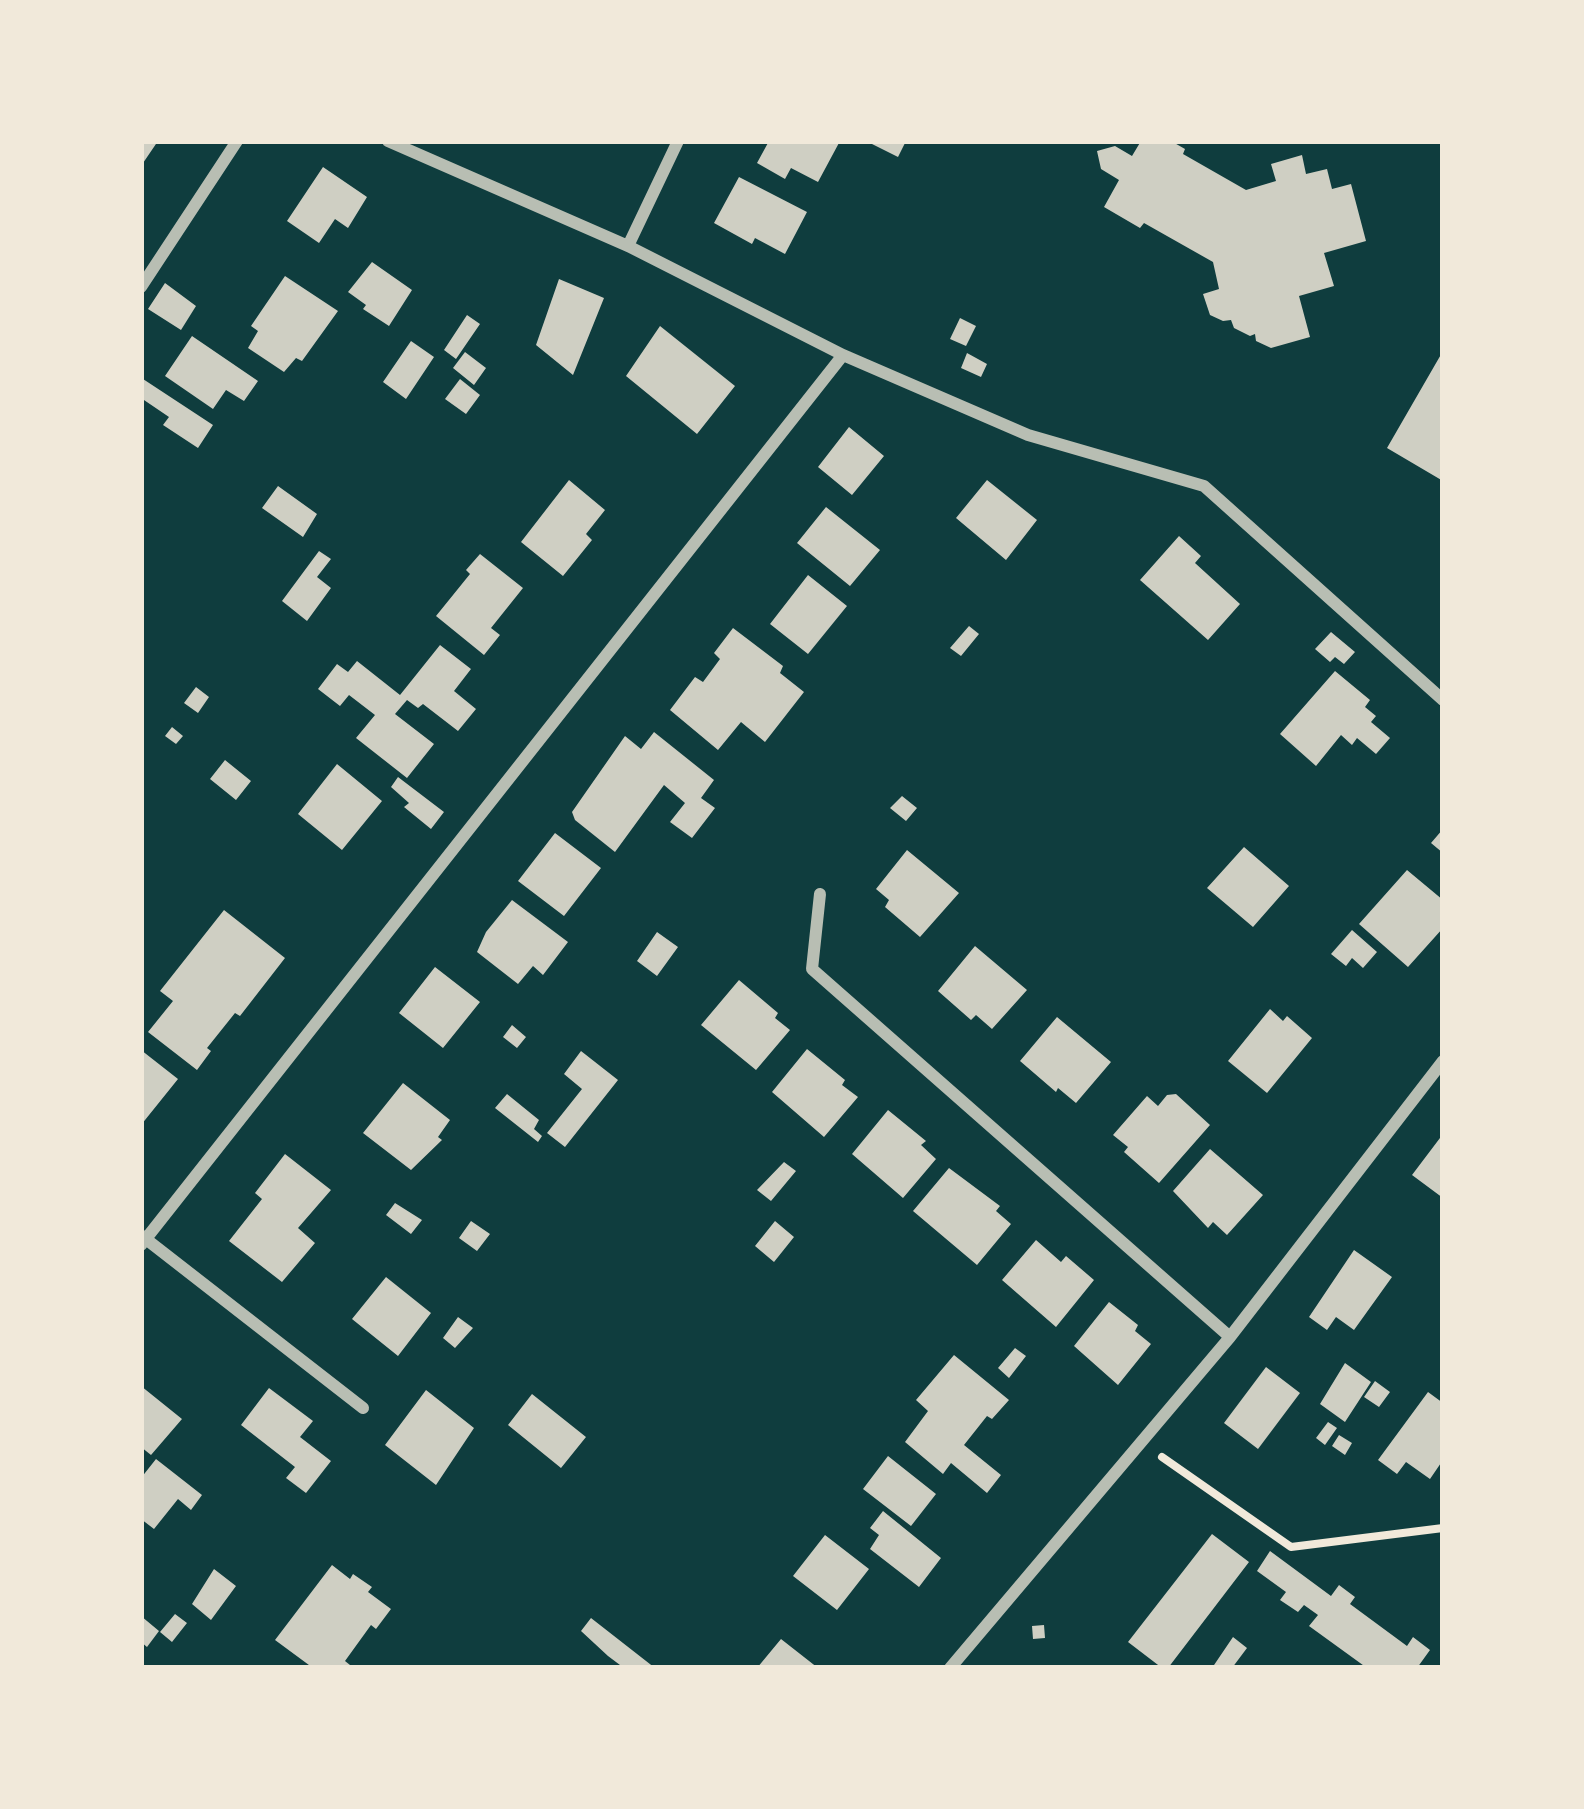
<!DOCTYPE html>
<html>
<head>
<meta charset="utf-8">
<style>
  body { margin:0 }
  #map { position:relative; width:1584px; height:1809px; overflow:hidden; background:#0f3d3e; font-family:"Roboto Condensed",sans-serif }
  canvas { display:block }
  .frame { position:absolute; inset:0; border:144px solid #f1e9da; pointer-events:none }
</style>
</head>
<body>
<div id="map">
<canvas width="1584" height="1809"></canvas>
<div class="frame"></div>
</div>
<script>
const context = document.querySelector('canvas').getContext('2d');
context.lineJoin = 'round';
function fill(path, color) { context.fillStyle = color; context.fill(path, 'evenodd'); }
function trace(path, color, width, dash) { context.strokeStyle = color; context.lineWidth = width; context.lineCap = dash ? 'butt' : 'round'; context.setLineDash(dash || []); context.stroke(path); }
const building = new Path2D(`
  M 141,141 L 158,141 L 141,166 Z
  M 769,141 L 840,141 L 818,182 L 791,168 L 785,179 L 757,163 Z
  M 866,141 L 906,141 L 898,157 Z
  M 1141,141 L 1171,141 L 1185,149 L 1183,154 L 1246,190 L 1276,181 L 1271,164 L 1302,155 L 1306,174 L 1327,169 L 1332,189 L 1351,184 L 1366,241 L 1324,253 L 1334,286 L 1299,296 L 1310,337 L 1271,348 L 1256,341 L 1255,334 L 1250,336 L 1234,328 L 1231,320 L 1223,321 L 1210,315 L 1203,294 L 1219,289 L 1213,262 L 1144,223 L 1140,228 L 1104,207 L 1119,180 L 1101,169 L 1097,151 L 1115,146 L 1132,156 Z
  M 323,167 L 367,197 L 348,228 L 335,219 L 319,243 L 287,221 Z
  M 739,177 L 807,212 L 785,254 L 755,238 L 752,244 L 714,223 Z
  M 372,262 L 412,290 L 389,326 L 363,309 L 366,305 L 348,292 Z
  M 285,276 L 338,311 L 302,361 L 296,358 L 284,372 L 248,348 L 258,331 L 251,326 Z
  M 559,279 L 604,298 L 573,375 L 536,345 Z
  M 165,283 L 196,306 L 181,330 L 148,309 Z
  M 467,315 L 480,324 L 456,359 L 444,350 Z
  M 960,318 L 976,326 L 966,346 L 950,339 Z
  M 660,326 L 735,386 L 697,434 L 626,376 Z
  M 192,336 L 258,381 L 244,401 L 226,390 L 213,409 L 165,376 Z
  M 411,341 L 434,357 L 406,399 L 383,382 Z
  M 1443,351 L 1443,481 L 1387,448 Z
  M 465,352 L 486,368 L 474,385 L 453,368 Z
  M 967,353 L 987,364 L 981,377 L 961,368 Z
  M 143,379 L 213,425 L 198,448 L 163,425 L 169,417 L 141,398 Z
  M 460,379 L 480,395 L 466,414 L 445,399 Z
  M 849,427 L 884,456 L 852,495 L 818,467 Z
  M 569,480 L 605,510 L 586,534 L 592,540 L 563,576 L 521,542 Z
  M 987,480 L 1037,520 L 1006,560 L 956,518 Z
  M 278,486 L 317,514 L 303,537 L 262,508 Z
  M 826,507 L 880,550 L 850,586 L 797,543 Z
  M 1179,536 L 1201,556 L 1195,563 L 1240,604 L 1208,640 L 1140,580 Z
  M 319,551 L 331,559 L 317,577 L 331,588 L 307,621 L 282,601 Z
  M 480,554 L 523,588 L 491,628 L 500,635 L 484,655 L 436,616 L 470,574 L 466,570 Z
  M 808,575 L 847,606 L 808,654 L 770,624 Z
  M 969,626 L 979,634 L 961,656 L 950,648 Z
  M 733,628 L 783,666 L 780,673 L 804,692 L 765,742 L 741,722 L 718,750 L 670,710 L 695,677 L 703,682 L 720,659 L 714,653 Z
  M 1331,632 L 1355,652 L 1344,664 L 1335,657 L 1330,662 L 1315,649 Z
  M 440,645 L 471,669 L 454,691 L 476,709 L 458,731 L 423,704 L 418,708 L 407,700 L 395,714 L 434,744 L 407,778 L 356,738 L 375,715 L 349,695 L 340,706 L 318,689 L 337,664 L 348,672 L 357,661 L 400,695 Z
  M 1335,671 L 1370,700 L 1365,707 L 1376,716 L 1371,722 L 1390,738 L 1376,754 L 1357,738 L 1352,745 L 1341,735 L 1316,766 L 1280,734 Z
  M 196,687 L 209,697 L 198,713 L 184,703 Z
  M 172,727 L 183,736 L 176,744 L 165,736 Z
  M 654,732 L 714,780 L 701,798 L 715,808 L 692,838 L 670,822 L 685,803 L 664,785 L 615,852 L 575,820 L 572,812 L 625,736 L 641,749 Z
  M 225,760 L 251,781 L 236,800 L 210,779 Z
  M 337,764 L 382,801 L 342,850 L 298,814 Z
  M 398,777 L 444,812 L 431,829 L 404,807 L 409,803 L 391,787 Z
  M 902,796 L 917,808 L 906,821 L 890,808 Z
  M 1443,829 L 1443,853 L 1431,843 Z
  M 555,833 L 601,868 L 564,916 L 518,881 Z
  M 1244,847 L 1289,886 L 1253,927 L 1207,888 Z
  M 907,850 L 959,893 L 920,937 L 885,907 L 889,900 L 876,889 Z
  M 1407,870 L 1443,900 L 1443,928 L 1408,967 L 1359,924 Z
  M 512,900 L 568,942 L 543,975 L 533,966 L 518,984 L 477,952 L 486,932 Z
  M 224,910 L 285,958 L 240,1016 L 235,1013 L 207,1048 L 211,1051 L 197,1070 L 148,1032 L 173,1001 L 160,991 Z
  M 1352,930 L 1377,952 L 1363,968 L 1352,958 L 1346,966 L 1331,954 Z
  M 657,932 L 678,947 L 657,976 L 637,961 Z
  M 975,946 L 1027,990 L 992,1029 L 976,1015 L 971,1020 L 938,991 Z
  M 435,967 L 480,1002 L 443,1048 L 399,1013 Z
  M 739,980 L 778,1013 L 775,1018 L 790,1030 L 756,1070 L 701,1025 Z
  M 1270,1009 L 1283,1021 L 1287,1016 L 1312,1038 L 1267,1093 L 1228,1061 Z
  M 1057,1017 L 1111,1062 L 1076,1103 L 1058,1088 L 1056,1092 L 1020,1061 Z
  M 512,1025 L 526,1037 L 517,1048 L 503,1037 Z
  M 807,1049 L 845,1080 L 842,1085 L 858,1097 L 824,1137 L 772,1092 Z
  M 141,1050 L 178,1079 L 141,1125 Z
  M 581,1051 L 618,1080 L 565,1147 L 547,1133 L 582,1089 L 564,1074 Z
  M 403,1083 L 450,1120 L 438,1137 L 442,1140 L 411,1170 L 363,1133 Z
  M 507,1094 L 539,1120 L 534,1129 L 542,1136 L 538,1142 L 495,1108 Z
  M 1176,1094 L 1210,1125 L 1159,1183 L 1124,1152 L 1128,1147 L 1113,1135 L 1147,1096 L 1158,1106 L 1167,1095 Z
  M 888,1110 L 926,1141 L 921,1145 L 936,1159 L 903,1198 L 852,1154 Z
  M 1443,1134 L 1443,1198 L 1412,1175 Z
  M 1210,1149 L 1263,1195 L 1227,1235 L 1213,1222 L 1208,1228 L 1173,1191 Z
  M 285,1154 L 331,1190 L 298,1228 L 315,1243 L 282,1282 L 229,1241 L 262,1199 L 255,1193 Z
  M 784,1162 L 796,1171 L 771,1201 L 757,1190 Z
  M 949,1168 L 1000,1206 L 996,1211 L 1011,1224 L 977,1265 L 913,1211 Z
  M 395,1203 L 422,1220 L 411,1234 L 386,1215 Z
  M 471,1221 L 490,1234 L 477,1251 L 459,1238 Z
  M 775,1221 L 794,1237 L 774,1262 L 755,1246 Z
  M 1036,1240 L 1061,1262 L 1066,1256 L 1094,1280 L 1056,1327 L 1002,1280 Z
  M 1354,1250 L 1392,1277 L 1354,1330 L 1336,1317 L 1327,1330 L 1309,1317 Z
  M 386,1277 L 431,1313 L 398,1356 L 352,1319 Z
  M 1109,1302 L 1138,1325 L 1135,1331 L 1151,1344 L 1118,1385 L 1074,1346 Z
  M 458,1317 L 473,1328 L 455,1348 L 443,1338 Z
  M 1015,1348 L 1026,1356 L 1009,1378 L 998,1368 Z
  M 954,1355 L 1009,1400 L 992,1419 L 987,1416 L 964,1445 L 1001,1475 L 987,1493 L 951,1463 L 943,1474 L 905,1442 L 928,1411 L 916,1400 Z
  M 1345,1363 L 1371,1382 L 1345,1422 L 1320,1404 Z
  M 1266,1367 L 1300,1393 L 1258,1449 L 1224,1423 Z
  M 1375,1381 L 1390,1392 L 1379,1407 L 1364,1397 Z
  M 141,1386 L 182,1419 L 151,1455 L 141,1447 Z
  M 269,1388 L 313,1421 L 300,1437 L 331,1461 L 306,1493 L 286,1478 L 295,1467 L 241,1425 Z
  M 426,1390 L 474,1428 L 436,1485 L 385,1445 Z
  M 1428,1392 L 1443,1403 L 1443,1460 L 1430,1479 L 1406,1462 L 1397,1474 L 1378,1460 Z
  M 532,1394 L 586,1437 L 561,1468 L 508,1425 Z
  M 1328,1422 L 1337,1428 L 1325,1445 L 1316,1438 Z
  M 1339,1435 L 1352,1443 L 1345,1455 L 1332,1446 Z
  M 888,1456 L 936,1494 L 911,1526 L 863,1489 Z
  M 156,1459 L 202,1495 L 191,1510 L 178,1499 L 154,1529 L 141,1519 L 141,1478 Z
  M 883,1511 L 941,1558 L 919,1587 L 870,1549 L 879,1535 L 870,1528 Z
  M 1212,1534 L 1249,1562 L 1168,1668 L 1162,1668 L 1128,1642 Z
  M 825,1535 L 869,1569 L 837,1610 L 793,1576 Z
  M 1270,1551 L 1331,1596 L 1339,1585 L 1355,1597 L 1350,1604 L 1407,1646 L 1413,1637 L 1430,1650 L 1417,1668 L 1367,1668 L 1309,1626 L 1318,1615 L 1304,1605 L 1298,1612 L 1280,1600 L 1286,1592 L 1257,1571 Z
  M 332,1565 L 350,1579 L 353,1574 L 372,1587 L 368,1592 L 391,1609 L 376,1629 L 371,1625 L 345,1661 L 350,1665 L 347,1668 L 313,1668 L 275,1640 Z
  M 214,1569 L 236,1586 L 211,1620 L 192,1604 Z
  M 175,1614 L 187,1623 L 172,1642 L 160,1632 Z
  M 141,1616 L 159,1631 L 147,1647 L 141,1642 Z
  M 591,1618 L 655,1668 L 624,1668 L 608,1656 L 581,1631 Z
  M 1044,1625 L 1045,1638 L 1033,1639 L 1032,1626 Z
  M 1233,1637 L 1247,1648 L 1232,1668 L 1212,1668 Z
  M 781,1639 L 818,1668 L 757,1668 Z`);
const path = new Path2D(`
  M 1162,1457 L 1291,1547 L 1443,1528`);
const minor = new Path2D(`
  M 388,141 L 628,246 L 843,355 L 1028,435 L 1204,486 L 1443,700
  M 628,246 L 678,141
  M 141,287 L 237,141
  M 820,894 L 812,969 L 1230,1337
  M 142,1236 L 363,1408
  M 141,1245 L 843,355
  M 950,1668 L 1230,1337 L 1443,1061`);
fill(building, '#cfcfc3');
trace(path, '#f1e9da', 8);
trace(minor, '#b8beb3', 12);
</script>
</body>
</html>
